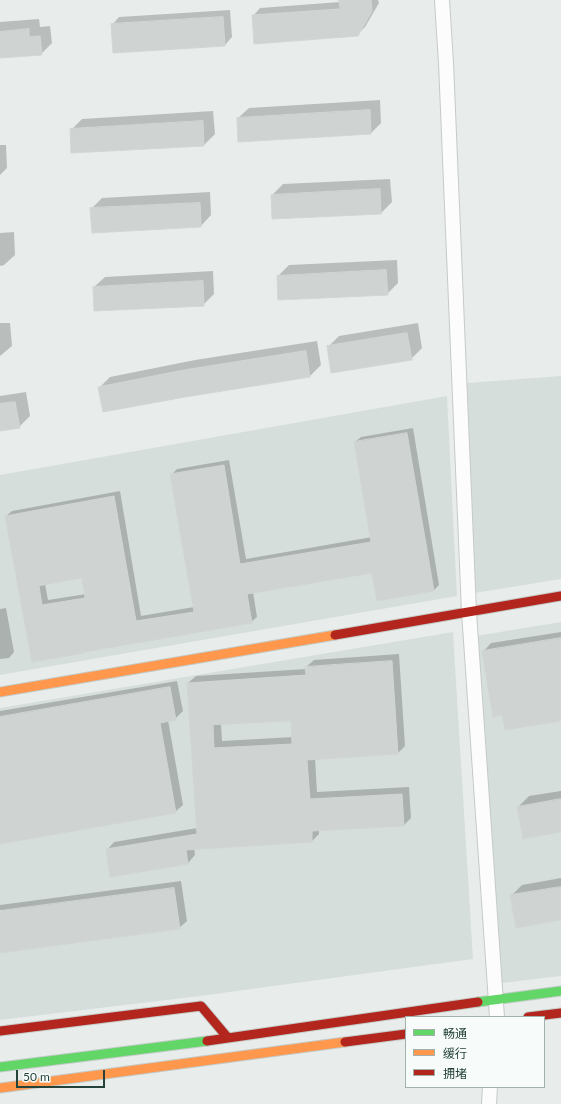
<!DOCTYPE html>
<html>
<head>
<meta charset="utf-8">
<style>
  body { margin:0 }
  #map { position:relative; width:561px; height:1104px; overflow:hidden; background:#e8edeb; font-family:Lato,"Noto Sans SC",sans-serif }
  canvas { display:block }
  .legend { position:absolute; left:405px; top:1016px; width:140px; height:72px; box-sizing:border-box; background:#f7fbf9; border:1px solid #a3b1ad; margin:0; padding:5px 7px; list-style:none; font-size:12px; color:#24423a }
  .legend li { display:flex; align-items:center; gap:8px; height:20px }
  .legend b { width:20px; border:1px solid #a3b1ad }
  .scale { position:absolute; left:16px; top:1070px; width:89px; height:18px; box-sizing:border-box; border:2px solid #24423a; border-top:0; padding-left:5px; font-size:12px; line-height:14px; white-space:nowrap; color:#24423a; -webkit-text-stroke:3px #f7fbf9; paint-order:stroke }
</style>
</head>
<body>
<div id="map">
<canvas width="561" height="1104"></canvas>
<ul class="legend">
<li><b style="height:5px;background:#63d668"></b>畅通</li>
<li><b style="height:5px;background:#ff974d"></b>缓行</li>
<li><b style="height:5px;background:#b3261e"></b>拥堵</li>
</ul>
<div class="scale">50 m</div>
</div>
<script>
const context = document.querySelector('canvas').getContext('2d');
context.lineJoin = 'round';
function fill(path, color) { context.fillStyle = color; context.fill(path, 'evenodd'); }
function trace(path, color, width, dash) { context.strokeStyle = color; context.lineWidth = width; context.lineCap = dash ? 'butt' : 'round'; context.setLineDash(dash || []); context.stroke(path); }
const built = new Path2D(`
  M 561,376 L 561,579 L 475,593 L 467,383 Z
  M 447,396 L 457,596 L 0,675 L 0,475 Z
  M 561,622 L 561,976 L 502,983 L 476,636 Z
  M 453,632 L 473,959 L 200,996 L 0,1020 L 0,708 Z`);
const shadow = new Path2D(`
  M 340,0 L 378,0 L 379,3 L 365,27 L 357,35 L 253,16 L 260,8 L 340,2 Z
  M 230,10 L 232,37 L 225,45 L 112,25 L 119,17 Z
  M 39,19 L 40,27 L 50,26 L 52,43 L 41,54 L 0,57 L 0,22 Z
  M 380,100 L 381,123 L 371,133 L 238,118 L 249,108 Z
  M 213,111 L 215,134 L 204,145 L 71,130 L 82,119 Z
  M 0,145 L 6,145 L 7,168 L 0,175 Z
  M 390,179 L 392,202 L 381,213 L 273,218 L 272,195 L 283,184 Z
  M 210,192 L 211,215 L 201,226 L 91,209 L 102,198 Z
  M 14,232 L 15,255 L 4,265 L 0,266 L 0,233 Z
  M 397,260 L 398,283 L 387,294 L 278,276 L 289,265 Z
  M 213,271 L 214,294 L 203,305 L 94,287 L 105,277 Z
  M 0,323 L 10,323 L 12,346 L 0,356 Z
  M 418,323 L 422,348 L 411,359 L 328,347 L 339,336 Z
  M 317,341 L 321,365 L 310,376 L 185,396 L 100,387 L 110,377 L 195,360 Z
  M 26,392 L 30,416 L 19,427 L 0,430 L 0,396 Z
  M 413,428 L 439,585 L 434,590 L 373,572 L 253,592 L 257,617 L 251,622 L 32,661 L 6,516 L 12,511 L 120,491 L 141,616 L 194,607 L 171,475 L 177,469 L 229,460 L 246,559 L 372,537 L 355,442 L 361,437 ZM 83,577 L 86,594 L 48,600 L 45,584 Z
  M 6,608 L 14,652 L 9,658 L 0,659 L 0,609 Z
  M 561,632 L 561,720 L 483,652 L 491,643 Z
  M 399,654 L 405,746 L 398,753 L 315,758 L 317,792 L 409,787 L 411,818 L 404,825 L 319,830 L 319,834 L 312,841 L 194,848 L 195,855 L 188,863 L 111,876 L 107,850 L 114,842 L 197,828 L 188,683 L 196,676 L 306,669 L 306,667 L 314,660 ZM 292,720 L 293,737 L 222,741 L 221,724 Z
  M 177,681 L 183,711 L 175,719 L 168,720 L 183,805 L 175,812 L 0,843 L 0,711 Z
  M 561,791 L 561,831 L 518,807 L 529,796 Z
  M 561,878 L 561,919 L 511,896 L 522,885 Z
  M 181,881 L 187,921 L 179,928 L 0,952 L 0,905 Z`);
const building = new Path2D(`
  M 339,0 L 371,0 L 372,11 L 358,36 L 254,44 L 252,15 L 340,9 Z
  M 223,17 L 225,46 L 113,53 L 111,24 Z
  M 29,29 L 29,37 L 40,36 L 42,55 L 0,58 L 0,32 Z
  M 370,110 L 371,134 L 238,142 L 237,118 Z
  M 203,121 L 204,146 L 71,153 L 70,129 Z
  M 380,189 L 381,214 L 272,219 L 271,195 Z
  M 200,203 L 201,227 L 92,233 L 90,208 Z
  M 386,270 L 388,295 L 278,300 L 277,276 Z
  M 203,281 L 204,306 L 94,311 L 93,287 Z
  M 407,333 L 412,360 L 331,373 L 327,346 Z
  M 306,351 L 310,377 L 185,397 L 103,412 L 98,387 L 184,370 Z
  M 15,402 L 20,428 L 0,431 L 0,404 Z
  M 407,433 L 434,591 L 377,601 L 372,573 L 247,594 L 252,623 L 84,652 L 84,653 L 32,662 L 5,516 L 114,496 L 136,621 L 194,612 L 170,474 L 224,465 L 240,564 L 371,542 L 354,442 ZM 82,578 L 85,598 L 42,605 L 39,586 Z
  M 561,638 L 561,721 L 505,730 L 502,715 L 493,717 L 482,651 Z
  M 392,661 L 398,754 L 307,760 L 310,799 L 402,794 L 404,826 L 312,831 L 312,842 L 186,850 L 188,864 L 110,877 L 106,849 L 197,834 L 187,683 L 306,675 L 305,667 ZM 291,721 L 292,744 L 214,748 L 213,725 Z
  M 170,687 L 176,720 L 160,723 L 176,813 L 0,844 L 0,717 Z
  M 561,799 L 561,832 L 523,839 L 517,807 Z
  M 561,887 L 561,920 L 516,928 L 510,895 Z
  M 174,888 L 180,929 L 0,953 L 0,911 Z`);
const street = new Path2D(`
  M 442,0 L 446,63 L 469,612 L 497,1017
  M 489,1104 L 490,1087`);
const fast = new Path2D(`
  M 478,1002 L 561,991
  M 0,1067 L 207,1041`);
const slow = new Path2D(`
  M 0,692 L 335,635
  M 0,1088 L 345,1042`);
const jam = new Path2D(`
  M 335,635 L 561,596
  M 528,1017 L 561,1013
  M 0,1031 L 201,1006 L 228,1038
  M 207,1041 L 478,1002
  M 345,1042 L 406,1034`);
fill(built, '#d6dedb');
fill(shadow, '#0003');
fill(building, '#cfd4d2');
trace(building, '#d1d6d4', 1);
trace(street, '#c5cac8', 16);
trace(fast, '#c3cbc8', 11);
trace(slow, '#c3cbc8', 11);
trace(jam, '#c3cbc8', 11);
trace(street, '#fcfcfc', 14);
trace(fast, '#63d668', 9);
trace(slow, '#ff974d', 9);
trace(jam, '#b3261e', 9);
</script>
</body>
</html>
